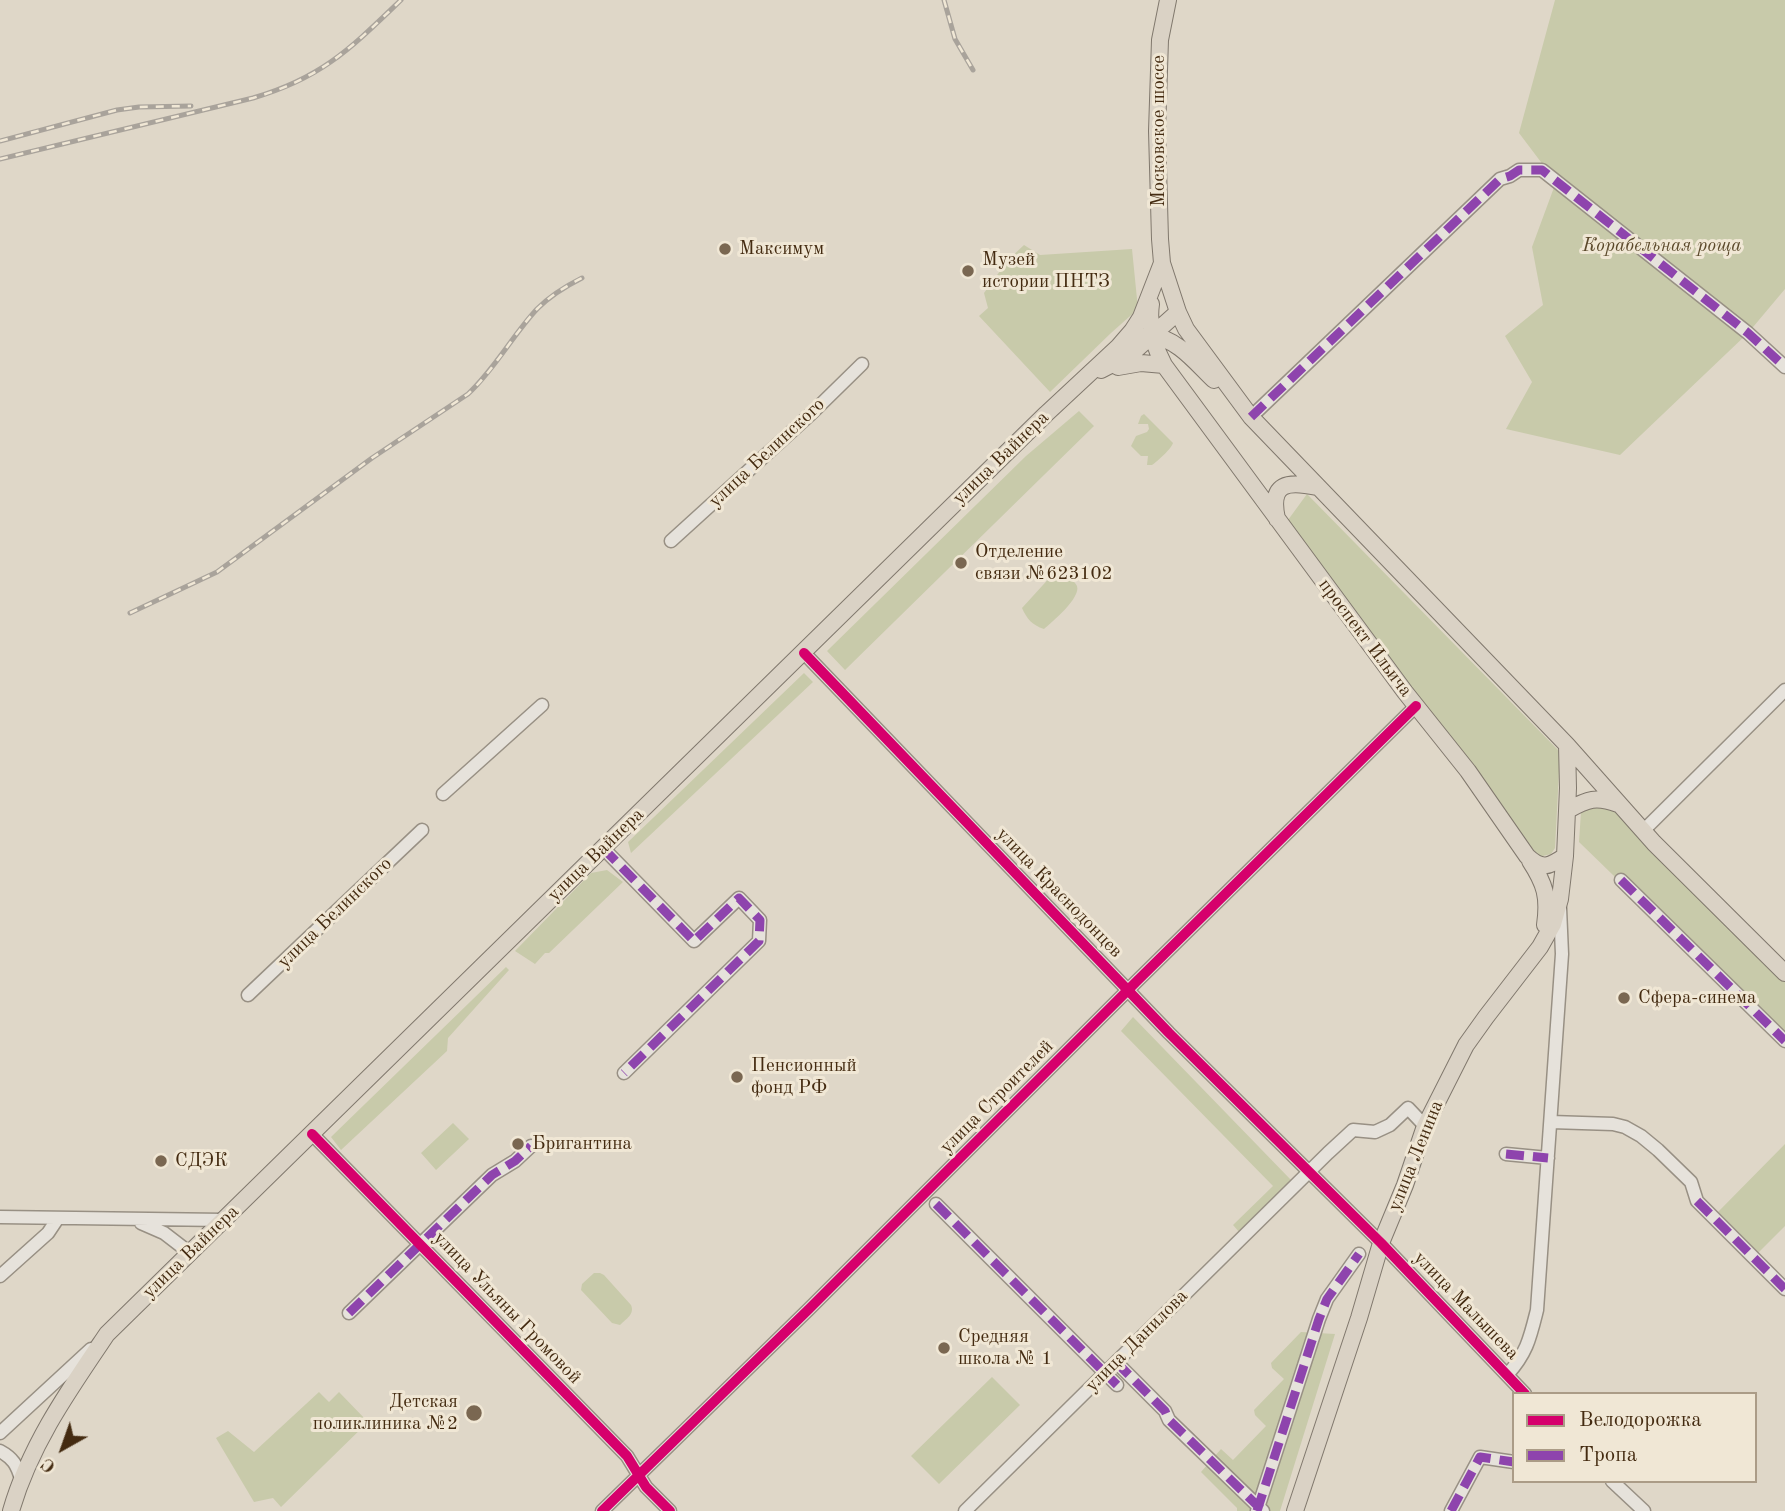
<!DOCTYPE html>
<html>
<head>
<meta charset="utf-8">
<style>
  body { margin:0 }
  #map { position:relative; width:1785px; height:1511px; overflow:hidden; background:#dfd7c8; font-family:"Old Standard TT",serif }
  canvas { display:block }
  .legend { position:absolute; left:1512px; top:1392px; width:245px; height:91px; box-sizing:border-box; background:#f0e7d5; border:2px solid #ab9c87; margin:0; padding:9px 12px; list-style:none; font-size:21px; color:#442b11 }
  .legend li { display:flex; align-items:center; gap:14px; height:35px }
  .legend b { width:35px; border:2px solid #ab9c87 }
  .north { position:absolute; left:28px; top:1413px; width:70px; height:70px; -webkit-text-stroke:5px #f0e7d5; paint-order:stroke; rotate:220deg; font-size:19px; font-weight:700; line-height:28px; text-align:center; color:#442b11 }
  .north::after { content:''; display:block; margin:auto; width:24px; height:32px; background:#442b11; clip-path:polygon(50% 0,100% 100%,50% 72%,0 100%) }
</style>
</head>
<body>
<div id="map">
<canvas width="1785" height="1511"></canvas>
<ul class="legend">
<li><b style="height:9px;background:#d6006c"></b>Велодорожка</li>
<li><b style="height:9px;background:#8e44ad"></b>Тропа</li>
</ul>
<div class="north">С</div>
</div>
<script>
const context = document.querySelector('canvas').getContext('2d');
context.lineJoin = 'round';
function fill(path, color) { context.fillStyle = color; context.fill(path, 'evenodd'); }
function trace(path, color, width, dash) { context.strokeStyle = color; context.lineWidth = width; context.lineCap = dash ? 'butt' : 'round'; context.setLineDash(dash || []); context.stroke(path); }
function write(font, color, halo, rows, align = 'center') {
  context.font = font + ' "Old Standard TT",serif'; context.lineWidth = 6; context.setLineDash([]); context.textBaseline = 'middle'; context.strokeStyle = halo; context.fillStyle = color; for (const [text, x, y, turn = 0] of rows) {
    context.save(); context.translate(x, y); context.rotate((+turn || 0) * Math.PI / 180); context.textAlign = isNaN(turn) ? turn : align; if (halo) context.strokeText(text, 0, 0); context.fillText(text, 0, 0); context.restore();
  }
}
const green = new Path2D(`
  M 1555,0 L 1785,0 L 1785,289 L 1748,333 L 1620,455 L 1506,429 L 1532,382 L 1505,336 L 1543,305 L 1532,247 L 1556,182 L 1519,133 Z
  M 1024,245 L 1040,255 L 1132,249 L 1138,309 L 1111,333 L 1050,392 L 979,316 L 988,308 L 984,293 L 1008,260 Z
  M 1079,411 L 1094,426 L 845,670 L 827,651 L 1026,456 Z
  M 1144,414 L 1173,443 C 1171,449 1158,461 1152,465 L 1147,465 L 1148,456 L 1141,456 L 1131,446 L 1136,436 L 1147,432 L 1149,429 L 1148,424 L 1138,424 L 1141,416 Z
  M 1307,494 L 1560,752 L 1555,848 L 1551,854 L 1539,857 L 1427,710 L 1288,520 Z
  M 1060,571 C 1066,575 1074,580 1077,586 C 1081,598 1052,622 1044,629 C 1032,625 1027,619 1022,608 L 1053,574 Z
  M 804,673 L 813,682 L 631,853 L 628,842 Z
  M 1589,804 L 1615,809 L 1785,979 L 1785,1042 L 1579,842 L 1581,812 Z
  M 607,870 L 623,882 L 549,953 L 545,953 L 535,964 L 515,951 L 591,873 Z
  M 506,967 L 509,970 L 448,1038 L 447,1051 L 341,1150 L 331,1137 Z
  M 1133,1017 L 1291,1180 L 1240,1233 L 1233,1225 L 1273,1186 L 1121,1031 Z
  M 453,1123 L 469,1139 L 436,1170 L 421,1153 Z
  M 1785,1144 L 1785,1226 L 1758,1253 L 1717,1213 Z
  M 594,1273 L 600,1273 L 604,1275 L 631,1305 C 635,1314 626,1319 620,1325 L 612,1323 L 581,1290 L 582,1284 Z
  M 1301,1332 L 1335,1334 L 1280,1511 L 1237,1511 L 1237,1508 L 1201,1472 L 1221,1449 L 1233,1460 L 1266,1426 L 1255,1415 L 1254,1410 L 1284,1379 L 1272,1368 L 1271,1363 Z
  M 992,1377 L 1020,1405 L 939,1484 L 911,1456 Z
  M 319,1392 L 329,1402 L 339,1392 L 368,1422 L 281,1507 L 273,1498 L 254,1502 L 216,1438 L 228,1431 L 254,1452 Z`);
const minor = new Path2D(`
  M 1251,417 L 1500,179 L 1510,176 L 1519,170 L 1542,170 L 1748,333 L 1785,367
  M 671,541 L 813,412 L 862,364
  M 804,653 L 1169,1033 L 1381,1243 L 1525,1394
  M 443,794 L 542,705
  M 1643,831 L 1785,690
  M 603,848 L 694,941 L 739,898 L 760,920 L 759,941 L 624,1073
  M 1621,880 L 1785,1041
  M 248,995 L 422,830
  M 1551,1122 L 1613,1124 L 1625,1127 L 1641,1136 L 1658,1150 L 1691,1182 L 1697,1201 L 1785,1289
  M 312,1134 L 627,1456 L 646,1487 L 670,1511
  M 1506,1154 L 1548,1158
  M 936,1204 L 1117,1385
  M 0,1217 L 224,1220
  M 141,1223 L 164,1233 L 190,1253
  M 0,1276 L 48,1233 L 58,1218
  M 349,1313 L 492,1175 L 515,1161 L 531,1146
  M 1116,1362 L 1165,1411 L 1169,1420 L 1263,1511
  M 1507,1375 C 1527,1353 1530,1338 1537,1310 L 1562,954 L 1560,908
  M 0,1433 L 91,1349
  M 0,1451 C 13,1458 17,1465 21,1479
  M 1612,1481 L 1644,1511
  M 602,1511 L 809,1309 L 1136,982 L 1416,706
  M 965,1511 L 1328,1153 L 1353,1130 L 1375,1132 L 1390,1125 L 1408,1108 L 1425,1126
  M 1257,1511 L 1319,1319 L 1327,1299 L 1359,1254
  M 1451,1511 L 1480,1457 L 1514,1462`);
const major = new Path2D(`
  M 1168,0 L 1160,40 L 1157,131 L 1160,239 L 1162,263 L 1178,312 L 1186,329 L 1251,417 L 1567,745 L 1654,843 L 1785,973
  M 1151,304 C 1148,325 1154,346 1164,365 L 1405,692 L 1468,771 L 1527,856 C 1542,870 1549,867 1565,856
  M 1121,346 C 1130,341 1141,335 1152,336 C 1177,338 1197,364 1214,380
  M 1118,367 L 1141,363 L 1164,365
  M 1101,370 L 1130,355 L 1178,312
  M 1277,519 C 1269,482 1288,481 1317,487
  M 1568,810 C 1588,799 1596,796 1618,804
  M 1530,861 C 1545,884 1549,897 1545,925
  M 11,1511 C 30,1445 69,1390 107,1334 L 1046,414 L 1119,346 L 1132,331 L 1141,317 L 1162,263
  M 1295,1511 L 1359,1318 L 1381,1243 L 1405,1185 L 1425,1126 L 1466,1045 L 1486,1017 L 1540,947 L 1553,924 L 1560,899 L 1565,856 L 1568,788 L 1567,745`);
const rail = new Path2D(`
  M 944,0 L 955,39 L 973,70
  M 0,141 L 117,110 L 139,107 L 191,106
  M 0,159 L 253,98 C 322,78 351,48 401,0
  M 130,613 L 217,572 L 372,458 L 468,394 C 495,369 512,336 537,309 C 550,296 566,286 582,278`);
const quiet = new Path2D(`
  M 1251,417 L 1500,179 L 1510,176 L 1519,170 L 1542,170 L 1748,333 L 1785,367
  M 603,848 L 694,941 L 739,898 L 760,920 L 759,941 L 624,1073
  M 1621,880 L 1785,1041
  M 1506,1154 L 1548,1158
  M 1697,1201 L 1785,1289
  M 936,1204 L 1117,1385
  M 349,1313 L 492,1175 L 515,1161 L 531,1146
  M 1116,1362 L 1165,1411 L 1169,1420 L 1263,1511
  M 1257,1511 L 1319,1319 L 1327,1299 L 1359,1254
  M 1451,1511 L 1480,1457 L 1514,1462`);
const cycleway = new Path2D(`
  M 804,653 L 1169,1033 L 1381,1243 L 1525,1394
  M 312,1134 L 627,1456 L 646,1487 L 670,1511
  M 602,1511 L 809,1309 L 1136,982 L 1416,706`);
const markers = [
  [725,249,7,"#7a6751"],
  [968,271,7,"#7a6751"],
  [961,563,7,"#7a6751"],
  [1624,998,7,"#7a6751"],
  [737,1077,7,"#7a6751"],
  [518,1144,7,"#7a6751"],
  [161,1161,7,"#7a6751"],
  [944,1348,7,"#7a6751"],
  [474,1413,9,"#7a6751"]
];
const streetNames = [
  ["Московское шоссе",1159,131,-90],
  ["улица Белинского",767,453,-43],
  ["улица Вайнера",1001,458,-44],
  ["проспект Ильича",1365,638,53],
  ["улица Вайнера",596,855,-44],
  ["улица Краснодонцев",1059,893,46],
  ["улица Белинского",335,913,-44],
  ["улица Строителей",997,1097,-45],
  ["улица Ленина",1416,1156,-68],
  ["улица Вайнера",191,1252,-44],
  ["улица Малышева",1466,1306,46],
  ["улица Ульяны Громовой",507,1308,46],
  ["улица Данилова",1137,1341,-45]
];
const parkNames = [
  ["Корабельная роща",1662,246]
];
const poiNames = [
  ["Максимум",739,249],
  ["Музей",982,260],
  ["истории ПНТЗ",982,282],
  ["Отделение",975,552],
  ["связи №623102",975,574],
  ["Сфера-синема",1638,998],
  ["Пенсионный",751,1066],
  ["фонд РФ",751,1088],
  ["Бригантина",532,1144],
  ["СДЭК",175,1161],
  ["Средняя",958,1337],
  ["школа № 1",958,1359],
  ["Детская",458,1402,"right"],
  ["поликлиника №2",458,1424,"right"]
];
fill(green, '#c8caaa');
trace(minor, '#989084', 15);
trace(major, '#80786d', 18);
trace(minor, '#e6e2db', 12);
trace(major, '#dad2c5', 16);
trace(rail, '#a9a39b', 5);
trace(rail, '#f0e7d5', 2.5, [8]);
trace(quiet, '#8e44ad', 9, [18, 9]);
trace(cycleway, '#d6006c', 10);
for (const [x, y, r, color] of markers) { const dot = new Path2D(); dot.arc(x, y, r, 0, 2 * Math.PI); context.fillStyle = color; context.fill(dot); trace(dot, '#f0e7d5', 2.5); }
write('19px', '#442b11', '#f0e7d5', streetNames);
write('italic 19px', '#5b492b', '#f0e7d5', parkNames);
write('19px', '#442b11', '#f0e7d5', poiNames, 'left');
</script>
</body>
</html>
